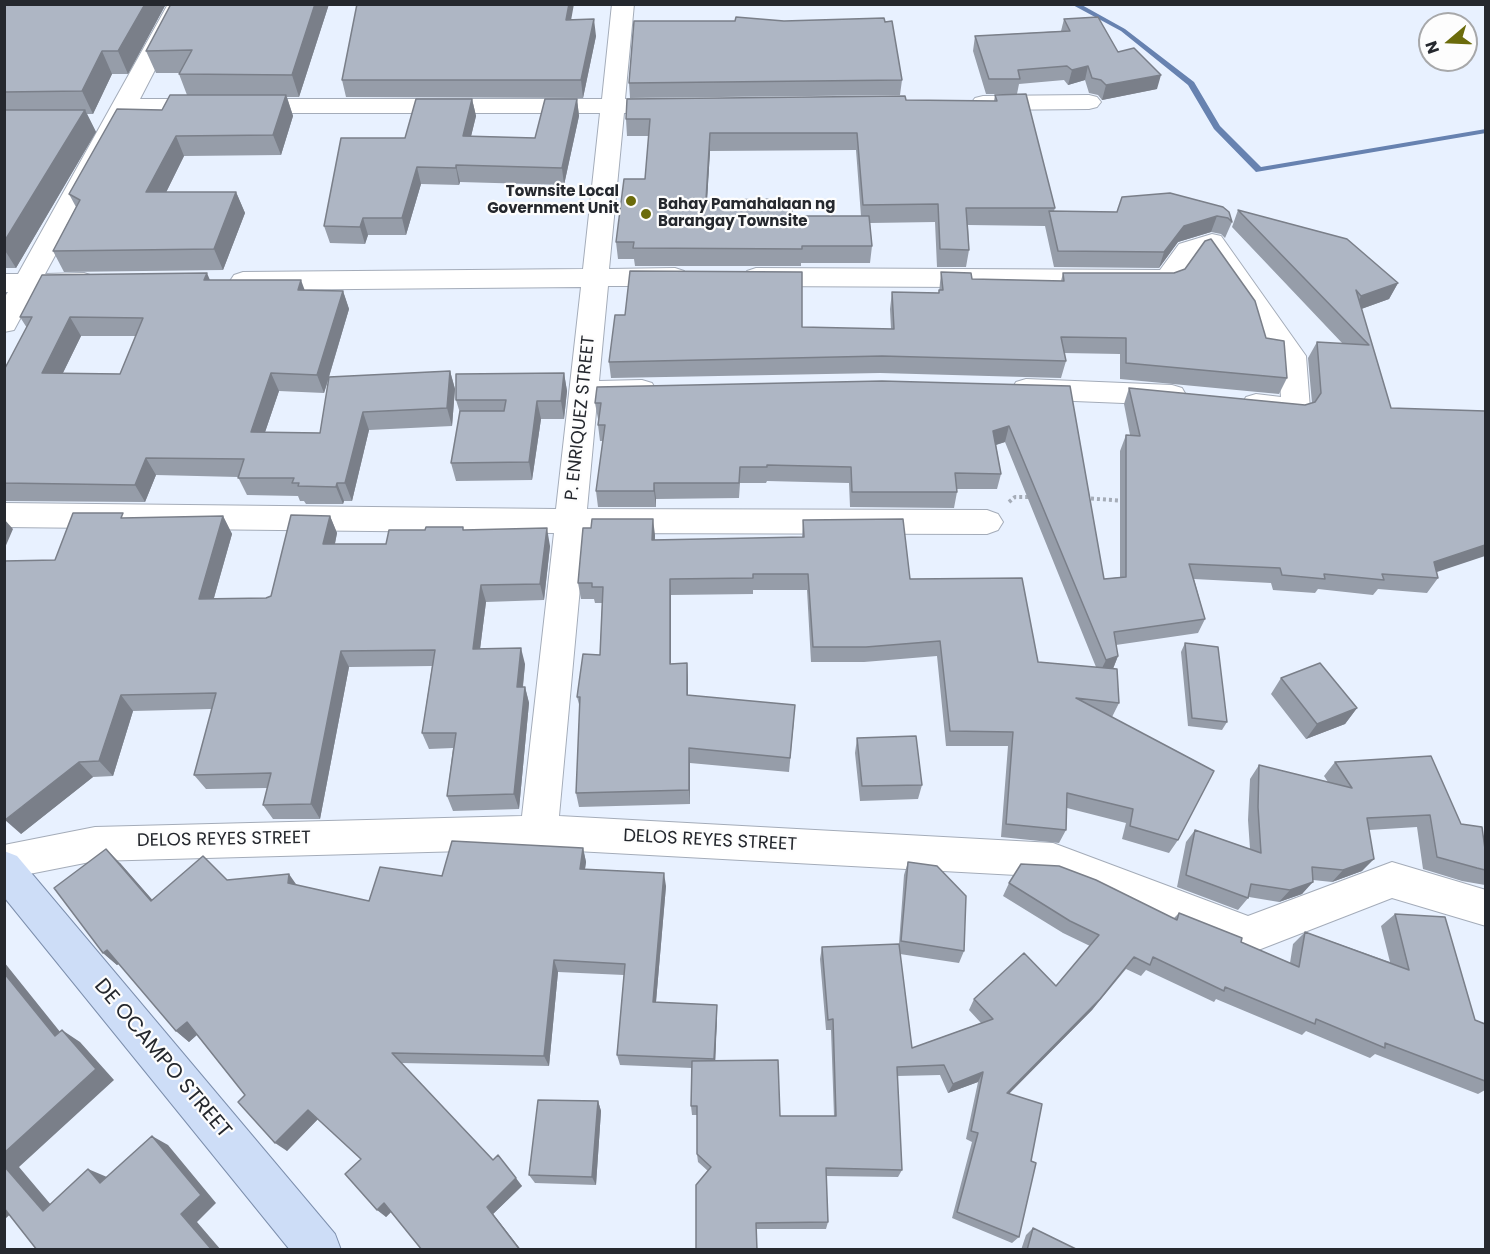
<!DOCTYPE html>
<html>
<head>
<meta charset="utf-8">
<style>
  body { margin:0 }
  #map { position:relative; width:1490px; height:1254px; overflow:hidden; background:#e8f1ff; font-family:Poppins,sans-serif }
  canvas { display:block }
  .frame { position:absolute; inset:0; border:6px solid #25282e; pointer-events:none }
  .north { position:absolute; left:1418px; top:12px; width:60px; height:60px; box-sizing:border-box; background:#fdfdfd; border:2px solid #a7a8aa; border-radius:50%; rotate:251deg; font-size:16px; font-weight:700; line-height:24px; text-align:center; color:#25282e }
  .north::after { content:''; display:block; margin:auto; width:21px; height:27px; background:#6b6b0b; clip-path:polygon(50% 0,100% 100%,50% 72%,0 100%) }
</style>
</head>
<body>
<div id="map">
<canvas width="1490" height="1254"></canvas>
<div class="frame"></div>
<div class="north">N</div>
</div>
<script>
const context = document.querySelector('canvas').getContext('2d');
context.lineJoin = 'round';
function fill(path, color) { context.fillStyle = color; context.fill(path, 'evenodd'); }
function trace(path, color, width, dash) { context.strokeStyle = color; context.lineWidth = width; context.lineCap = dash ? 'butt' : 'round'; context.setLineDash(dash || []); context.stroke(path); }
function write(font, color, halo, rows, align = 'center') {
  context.font = font + ' Poppins,sans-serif'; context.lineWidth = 4.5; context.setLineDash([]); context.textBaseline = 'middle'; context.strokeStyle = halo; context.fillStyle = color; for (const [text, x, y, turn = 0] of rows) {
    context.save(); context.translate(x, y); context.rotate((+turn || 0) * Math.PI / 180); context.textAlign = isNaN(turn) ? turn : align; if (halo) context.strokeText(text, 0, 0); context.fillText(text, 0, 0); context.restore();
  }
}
const stream = new Path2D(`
  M 1071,4 L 1080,4 L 1125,29 L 1194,82 L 1220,126 L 1261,167 L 1486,129 L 1486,133 L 1256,172 L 1214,129 L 1188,85 L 1121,31 Z`);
const path = new Path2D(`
  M 1085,498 L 1125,501
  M 1009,502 L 1015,497 L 1032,497`);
const minor = new Path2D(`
  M 168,4 L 189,4 L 140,99 L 602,99 L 612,4 L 634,4 L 625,99 L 678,101 L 682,106 L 678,111 L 624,113 L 609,269 L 675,268 L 684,271 L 688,277 L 684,283 L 675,286 L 608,286 L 599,381 L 642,380 L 652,383 L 656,390 L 652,397 L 642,400 L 597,401 L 587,509 L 987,510 L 998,514 L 1003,522 L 998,530 L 987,534 L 585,533 L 559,816 L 1053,843 L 1248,916 L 1392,862 L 1486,890 L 1486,926 L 1392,898 L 1248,954 L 1053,877 L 539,849 L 95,861 L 4,879 L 4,845 L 95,827 L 522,816 L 554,533 L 4,527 L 4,503 L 556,509 L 581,287 L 243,290 L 234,287 L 230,281 L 234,275 L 243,272 L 583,269 L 600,113 L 133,113 L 45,274 L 84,273 L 93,276 L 97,282 L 93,288 L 84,291 L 35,291 L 14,330 L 4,332 L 4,298 L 8,292 L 4,292 L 4,274 L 18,274 Z
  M 1089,95 L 1097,97 L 1101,102 L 1097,107 L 1089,109 L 983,110 L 975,108 L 971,103 L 975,98 L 983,96 Z
  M 1212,234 L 1221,236 L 1306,356 L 1310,409 L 1306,416 L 1296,419 L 1246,411 L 1242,404 L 1246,397 L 1256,394 L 1281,397 L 1278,357 L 1206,253 L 1197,256 L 1177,285 L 1168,288 L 756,286 L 747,283 L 743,277 L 747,271 L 756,268 L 1160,270 L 1179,244 Z
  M 1026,379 L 1172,385 L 1182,388 L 1186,395 L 1182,402 L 1172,405 L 1026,399 L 1016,396 L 1012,389 L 1016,382 Z`);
const major = new Path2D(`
  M 4,851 L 17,856 L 335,1234 L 341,1250 L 290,1250 L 4,897 Z`);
const wall = new Path2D(`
  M 4,4 L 166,4 L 128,74 L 112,74 L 93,114 L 87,114 L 96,132 L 16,268 L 4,268 Z
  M 329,4 L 299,97 L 287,97 L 293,116 L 281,155 L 184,156 L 166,192 L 236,192 L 245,213 L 223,270 L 64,272 L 53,251 L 76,207 L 69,194 L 162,110 L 187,95 L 179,74 L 180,73 L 156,73 L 146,51 Z
  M 571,19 L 596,36 L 583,98 L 346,97 L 342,80 Z
  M 1064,19 L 1118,52 L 1157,89 L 1102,100 L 1098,95 L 1089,93 L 1085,80 L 1068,85 L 1064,80 L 1019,84 L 1017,94 L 986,94 L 973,51 L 975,36 L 1061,31 Z
  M 902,80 L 900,95 L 630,98 L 629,83 Z
  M 995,95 L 1055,208 L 1054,211 L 1117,212 L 1223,207 L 1232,222 L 1225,238 L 1221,234 L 1211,232 L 1178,242 L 1159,268 L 1054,267 L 1045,226 L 968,225 L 969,250 L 966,267 L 937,267 L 935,222 L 870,223 L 872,246 L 870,263 L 801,263 L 801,266 L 635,266 L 634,259 L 618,259 L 616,242 L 645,179 L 649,136 L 627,136 L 626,119 L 906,100 L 994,101 ZM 856,150 L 861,216 L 792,216 L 707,200 L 710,151 Z
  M 472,99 L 476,116 L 471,136 L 535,138 L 577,99 L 579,116 L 564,185 L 460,182 L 459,185 L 421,184 L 406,235 L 368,235 L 365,244 L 330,243 L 324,226 L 405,138 Z
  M 1238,210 L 1398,283 L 1389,299 L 1361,309 L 1438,578 L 1427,593 L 1378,589 L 1373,595 L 1318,589 L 1315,593 L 1273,590 L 1271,583 L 1194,579 L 1205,619 L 1198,633 L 1116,645 L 1118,656 L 1113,669 L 1119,703 L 1112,717 L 1178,840 L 1169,853 L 1122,839 L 1126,823 L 1067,808 L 1066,830 L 1059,843 L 1001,837 L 1008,746 L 946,746 L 937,656 L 864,662 L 811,662 L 807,590 L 753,590 L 753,594 L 671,595 L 671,664 L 687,663 L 688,695 L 794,720 L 789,772 L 690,763 L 690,804 L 579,807 L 576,793 L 580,708 L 577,697 L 600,655 L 602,603 L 595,603 L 594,599 L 581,599 L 578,583 L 655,535 L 655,540 L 802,537 L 803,520 L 910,579 L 1038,662 L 1096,667 L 1005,442 L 996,445 L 1001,474 L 997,489 L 957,489 L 957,492 L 954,508 L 850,507 L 849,483 L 767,481 L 766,483 L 740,483 L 739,498 L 656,499 L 656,507 L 598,507 L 596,491 L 603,441 L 600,441 L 598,425 L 598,419 L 595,403 L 1070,386 L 1104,579 L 1120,577 L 1120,451 L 1126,435 L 1130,435 L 1124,404 L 1129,388 L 1305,405 L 1312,403 L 1308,358 L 1317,342 L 1343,344 L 1232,227 Z
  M 941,272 L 972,279 L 1061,281 L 1063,273 L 1266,338 L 1287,378 L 1279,394 L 1120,379 L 1120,354 L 1064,353 L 1066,361 L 1061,378 L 880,373 L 611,378 L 609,362 L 891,329 L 890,309 L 892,292 L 939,293 Z
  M 209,280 L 305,290 L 343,291 L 349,309 L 329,377 L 450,371 L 455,389 L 452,426 L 369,430 L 352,501 L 344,501 L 343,504 L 306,504 L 304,501 L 300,501 L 298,496 L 247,495 L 238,477 L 156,475 L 145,502 L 4,501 L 4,370 L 27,328 L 20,317 ZM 81,336 L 136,336 L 120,374 L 63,373 ZM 329,378 L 320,433 L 265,432 L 279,391 L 324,393 Z
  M 564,373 L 567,391 L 564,419 L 541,419 L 532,480 L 456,481 L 451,463 L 460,413 L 456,400 Z
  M 223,516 L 232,534 L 214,598 L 266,598 L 271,596 L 330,516 L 337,533 L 335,544 L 386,544 L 464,530 L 550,546 L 544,600 L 486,602 L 480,649 L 525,664 L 523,687 L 525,687 L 529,703 L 519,809 L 453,811 L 447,796 L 453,748 L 429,749 L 422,733 L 432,666 L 349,667 L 320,819 L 273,819 L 263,805 L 267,788 L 206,789 L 194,775 L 212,709 L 133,711 L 113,776 L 93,777 L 21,834 L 55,560 L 126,518 Z
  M 1185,643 L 1227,722 L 1222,730 L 1188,726 L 1181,652 Z
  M 1281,678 L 1357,708 L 1345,724 L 1306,739 L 1271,694 Z
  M 857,738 L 922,785 L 918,799 L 860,801 L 855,753 Z
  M 1335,762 L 1461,824 L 1485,849 L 1485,885 L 1462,881 L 1423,869 L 1417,827 L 1369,830 L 1362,871 L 1332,882 L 1313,880 L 1302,894 L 1279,902 L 1249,897 L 1238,910 L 1177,887 L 1186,842 L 1195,830 L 1250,849 L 1248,820 L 1250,779 L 1259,765 L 1328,782 L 1324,776 Z
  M 583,848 L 586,862 L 585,869 L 666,886 L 656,1002 L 717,1005 L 717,1016 L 715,1061 L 780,1116 L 834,1116 L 831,1030 L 826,1030 L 820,959 L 822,947 L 899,944 L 904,875 L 908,862 L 964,951 L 959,963 L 900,954 L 912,1048 L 981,1023 L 969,1010 L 974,999 L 1056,986 L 1090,946 L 1063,933 L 1003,896 L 1009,883 L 1174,918 L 1179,913 L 1241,942 L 1290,963 L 1293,944 L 1305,932 L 1390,962 L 1381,926 L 1395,914 L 1475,1020 L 1485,1024 L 1485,1090 L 1478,1094 L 1375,1054 L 1370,1058 L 1306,1031 L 1302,1035 L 1216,999 L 1214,1002 L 1146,970 L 1141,976 L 1126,969 L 1092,1010 L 1009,1093 L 1031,1161 L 1019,1237 L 1012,1243 L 952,1218 L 972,1142 L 966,1139 L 978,1082 L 948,1093 L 940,1075 L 897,1076 L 902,1170 L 898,1177 L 826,1176 L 828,1222 L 826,1229 L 757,1229 L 708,1171 L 698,1162 L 697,1154 L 697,1115 L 692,1115 L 691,1106 L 692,1068 L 620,1065 L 617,1055 L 624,975 L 558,972 L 549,1066 L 401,1063 L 493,1160 L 522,1186 L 493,1214 L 521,1250 L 422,1250 L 391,1212 L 386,1217 L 361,1159 L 318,1119 L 287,1151 L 245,1095 L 197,1035 L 189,1042 L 176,1031 L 119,964 L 117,965 L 103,953 L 120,863 L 152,900 L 227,880 L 297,885 L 369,901 L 442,876 Z
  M 598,1101 L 601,1111 L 596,1185 L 535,1183 L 529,1175 Z
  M 1033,1228 L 1078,1250 L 1021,1250 L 1026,1235 Z`);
const shadedWall = new Path2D(`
  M 145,4 L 166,4 L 128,74 L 118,51 Z
  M 315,4 L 329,4 L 299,97 L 292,75 Z
  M 569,4 L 574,4 L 568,37 L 566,20 Z
  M 594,19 L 596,36 L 583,98 L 581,80 Z
  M 102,51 L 112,74 L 93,114 L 82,91 Z
  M 1088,66 L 1085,80 L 1068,85 L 1072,70 Z
  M 1161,75 L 1157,89 L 1102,100 L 1106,85 Z
  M 286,95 L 293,116 L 281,155 L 273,135 Z
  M 472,99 L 476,116 L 467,153 L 463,136 Z
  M 577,99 L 579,116 L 564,185 L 562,168 Z
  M 85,110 L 96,132 L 16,268 L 4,249 L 4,242 Z
  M 710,133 L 710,151 L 706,218 L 706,200 Z
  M 176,136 L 184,156 L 156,213 L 146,192 Z
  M 456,165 L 460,182 L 459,185 L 456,168 Z
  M 417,167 L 421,184 L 406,235 L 402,218 Z
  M 236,192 L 245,213 L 223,270 L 214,249 Z
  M 1217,216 L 1211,232 L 1178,242 L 1159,268 L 1164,252 L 1184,226 Z
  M 363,218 L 368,235 L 365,244 L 360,227 Z
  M 207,273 L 215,292 L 204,280 Z
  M 301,280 L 308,299 L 298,290 Z
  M 1398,283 L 1389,299 L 1353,312 L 1361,296 Z
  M 343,291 L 349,309 L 324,393 L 317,375 Z
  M 70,317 L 81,336 L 54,391 L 42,373 Z
  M 450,371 L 455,389 L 452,426 L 447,408 Z
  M 271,373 L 279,391 L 259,450 L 251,432 Z
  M 564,373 L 567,391 L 564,419 L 561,401 Z
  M 537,401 L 541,419 L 532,480 L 529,462 Z
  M 363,412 L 369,430 L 352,501 L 345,483 Z
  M 1009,426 L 1005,442 L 989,447 L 993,431 Z
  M 146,458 L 156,475 L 145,502 L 135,485 Z
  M 337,483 L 344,501 L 343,504 L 336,487 Z
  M 654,483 L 656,499 L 656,507 L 654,491 Z
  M 223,516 L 232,534 L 209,615 L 199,599 Z
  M 330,516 L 337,533 L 331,562 L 323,544 Z
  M 4,519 L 13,529 L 4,550 Z
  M 653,519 L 655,535 L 654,557 L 652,540 Z
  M 547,528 L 550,546 L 544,600 L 540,584 Z
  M 1485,545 L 1485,556 L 1422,577 L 1434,562 Z
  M 670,579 L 671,595 L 671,679 L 670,664 Z
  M 481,585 L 486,602 L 478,665 L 473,649 Z
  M 521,648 L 525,664 L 521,703 L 517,687 Z
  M 341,651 L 349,667 L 320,819 L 311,804 Z
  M 1118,656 L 1112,671 L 1099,674 L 1106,660 Z
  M 687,663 L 688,679 L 688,710 L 687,695 Z
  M 525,687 L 529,703 L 519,809 L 514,794 Z
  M 121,695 L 133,711 L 113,776 L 99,761 Z
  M 1357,708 L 1345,724 L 1306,739 L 1317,724 Z
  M 689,748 L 690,763 L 690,804 L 689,790 Z
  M 79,762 L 93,777 L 21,834 L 5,820 Z
  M 583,848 L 586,862 L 583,882 L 580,869 Z
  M 106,849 L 120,863 L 164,913 L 151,901 Z
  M 1374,859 L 1362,871 L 1332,882 L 1343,870 Z
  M 664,873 L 666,886 L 655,1013 L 653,1002 Z
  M 289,874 L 298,887 L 288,883 Z
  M 1313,882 L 1302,894 L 1279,902 L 1290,890 Z
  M 107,950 L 121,962 L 117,965 L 103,953 Z
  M 1134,957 L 1092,1010 L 1001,1102 L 1007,1093 Z
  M 554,960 L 558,972 L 549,1066 L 544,1056 Z
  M 4,962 L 73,1048 L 55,1036 L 4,973 Z
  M 717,1005 L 717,1016 L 715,1069 L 714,1059 Z
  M 187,1022 L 200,1032 L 189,1042 L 176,1031 Z
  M 62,1030 L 80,1042 L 114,1080 L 19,1167 L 63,1219 L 43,1211 L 4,1166 L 4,1153 Z
  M 983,1072 L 978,1082 L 948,1093 L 953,1084 Z
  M 598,1101 L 601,1111 L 596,1185 L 592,1177 Z
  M 308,1110 L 318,1119 L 287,1151 L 275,1143 Z
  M 152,1136 L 168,1145 L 216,1203 L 197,1222 L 221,1250 L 212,1250 L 181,1214 Z
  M 88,1169 L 107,1177 L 100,1183 Z
  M 516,1178 L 522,1186 L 493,1214 L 521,1250 L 520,1250 L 487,1207 Z
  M 4,1202 L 18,1207 L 4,1220 Z
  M 384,1203 L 393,1210 L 386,1217 L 377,1210 Z`);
const building = new Path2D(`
  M 4,4 L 145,4 L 118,51 L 102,51 L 82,91 L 4,92 Z
  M 171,4 L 315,4 L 292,75 L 179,74 L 192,50 L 146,51 Z
  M 357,4 L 569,4 L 566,20 L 594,19 L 581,80 L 342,80 Z
  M 736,17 L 784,21 L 884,18 L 885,22 L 892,21 L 902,80 L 629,83 L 634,21 L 735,21 Z
  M 1098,17 L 1118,52 L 1134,48 L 1161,75 L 1106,85 L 1101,80 L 1092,78 L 1088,66 L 1072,70 L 1067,66 L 1018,70 L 1020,79 L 989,79 L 975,36 L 1070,31 L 1064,19 Z
  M 1026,94 L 1055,208 L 966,208 L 969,250 L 940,249 L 938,204 L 863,205 L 857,133 L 710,133 L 706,200 L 791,199 L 792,216 L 869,216 L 872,246 L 802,246 L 802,249 L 633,248 L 634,242 L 616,242 L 624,179 L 645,179 L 650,119 L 626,119 L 627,99 L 905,96 L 906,100 L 997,101 L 995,95 Z
  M 170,95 L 286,95 L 273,135 L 176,136 L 146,192 L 236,192 L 214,249 L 53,251 L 80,200 L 69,194 L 117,109 L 162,110 Z
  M 416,99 L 472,99 L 463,136 L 535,138 L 545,99 L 577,99 L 562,168 L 456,165 L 456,168 L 417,167 L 402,218 L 363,218 L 360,227 L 324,226 L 341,138 L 405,138 Z
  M 4,110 L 85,110 L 4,242 Z
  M 1170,193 L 1223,207 L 1229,212 L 1232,222 L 1228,218 L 1217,216 L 1184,226 L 1164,252 L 1058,251 L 1049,211 L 1117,212 L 1122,197 Z
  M 1238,210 L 1347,239 L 1398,283 L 1361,296 L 1356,290 L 1391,408 L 1485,411 L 1485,545 L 1434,562 L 1438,578 L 1382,574 L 1384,580 L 1324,574 L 1325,579 L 1282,575 L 1280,568 L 1189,564 L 1205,619 L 1114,632 L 1118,656 L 1106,660 L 1009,426 L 993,431 L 1001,474 L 955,473 L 957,492 L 852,492 L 851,467 L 767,465 L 767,467 L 740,467 L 739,483 L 654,483 L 654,491 L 596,491 L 605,425 L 598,425 L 601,403 L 595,403 L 597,387 L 882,381 L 1070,386 L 1104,579 L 1126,577 L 1126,435 L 1140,436 L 1129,388 L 1305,405 L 1315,402 L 1321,393 L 1317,342 L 1369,345 Z
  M 1211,239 L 1255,301 L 1266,338 L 1284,341 L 1287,378 L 1126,363 L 1126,338 L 1061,337 L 1066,361 L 882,356 L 609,362 L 615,315 L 625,315 L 630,271 L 802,272 L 802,327 L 894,329 L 892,292 L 939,293 L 939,290 L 943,290 L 941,272 L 971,273 L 972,279 L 1064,281 L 1063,273 L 1174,273 L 1185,269 L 1205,241 Z
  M 207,273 L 204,280 L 301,280 L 298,290 L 343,291 L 317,375 L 271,373 L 251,432 L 320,433 L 329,377 L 450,371 L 447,408 L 363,412 L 345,483 L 337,483 L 336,487 L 298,486 L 299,483 L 292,483 L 294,478 L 238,478 L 244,459 L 146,458 L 135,485 L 4,483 L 4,370 L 32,317 L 20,317 L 42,275 ZM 70,317 L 143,318 L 120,374 L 42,373 Z
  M 564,373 L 561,401 L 537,401 L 529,462 L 451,463 L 460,411 L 504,411 L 506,400 L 456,400 L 456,374 Z
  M 73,513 L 123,513 L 121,518 L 223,516 L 199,599 L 266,598 L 271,596 L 291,515 L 330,516 L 323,544 L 386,544 L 389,530 L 425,530 L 426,527 L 463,527 L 463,530 L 547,528 L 540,584 L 481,585 L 473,649 L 521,648 L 517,687 L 525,687 L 514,794 L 447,796 L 456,733 L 422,733 L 435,650 L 341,651 L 311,804 L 263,805 L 271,773 L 194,775 L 216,693 L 121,695 L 99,761 L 79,762 L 5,820 L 4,819 L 4,561 L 55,560 Z
  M 592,519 L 653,519 L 652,540 L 804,537 L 803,520 L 903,519 L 910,579 L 1022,578 L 1038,662 L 1117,669 L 1119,703 L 1076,698 L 1214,771 L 1178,840 L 1130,826 L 1133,809 L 1067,793 L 1066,830 L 1006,824 L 1013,732 L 950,731 L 940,641 L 866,647 L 813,647 L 808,574 L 753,574 L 753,578 L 670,579 L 670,664 L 687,663 L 687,695 L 795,705 L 790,758 L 689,748 L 689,790 L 576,793 L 580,697 L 577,697 L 583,654 L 600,655 L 603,587 L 592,587 L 592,583 L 578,583 L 583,528 L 591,528 Z
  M 1185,643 L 1218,647 L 1227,722 L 1192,718 Z
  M 1320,663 L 1357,708 L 1317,724 L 1281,678 Z
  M 916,736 L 922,785 L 862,786 L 857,738 Z
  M 1431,756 L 1461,824 L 1482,827 L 1485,849 L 1485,870 L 1477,868 L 1437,857 L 1430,815 L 1367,818 L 1374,859 L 1343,870 L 1312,867 L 1313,882 L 1290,890 L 1251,884 L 1248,898 L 1186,875 L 1195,830 L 1261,853 L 1258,807 L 1259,765 L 1352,788 L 1335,762 Z
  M 452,841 L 583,848 L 580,869 L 664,873 L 653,1002 L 717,1005 L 714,1059 L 617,1055 L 625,964 L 554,960 L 544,1056 L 392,1053 L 493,1160 L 498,1155 L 516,1178 L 487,1207 L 520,1250 L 422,1250 L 384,1203 L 377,1210 L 345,1174 L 361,1159 L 308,1110 L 275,1143 L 238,1102 L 245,1095 L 187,1022 L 176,1031 L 107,950 L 103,953 L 54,888 L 106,849 L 151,901 L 203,856 L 227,880 L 289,874 L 288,883 L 369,901 L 380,867 L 442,876 Z
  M 908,862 L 937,866 L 966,896 L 964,951 L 901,941 Z
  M 1021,864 L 1059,866 L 1096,880 L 1177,920 L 1179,913 L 1242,938 L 1241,942 L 1299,967 L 1305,932 L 1409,970 L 1395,914 L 1445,917 L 1475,1020 L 1485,1024 L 1485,1081 L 1385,1043 L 1385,1048 L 1316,1019 L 1315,1024 L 1225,987 L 1224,991 L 1153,957 L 1150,965 L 1134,957 L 1100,999 L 1007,1093 L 1042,1104 L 1031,1161 L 1036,1163 L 1019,1237 L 957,1212 L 978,1133 L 971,1131 L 983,1072 L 953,1084 L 944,1065 L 897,1067 L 902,1170 L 826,1168 L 828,1222 L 756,1223 L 757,1250 L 696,1250 L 696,1185 L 711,1167 L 697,1154 L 697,1106 L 691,1106 L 692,1061 L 778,1060 L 780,1116 L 836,1116 L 833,1019 L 828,1020 L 822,947 L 899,944 L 912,1048 L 993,1019 L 974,999 L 1024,953 L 1056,986 L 1099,935 L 1070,921 L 1009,883 Z
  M 4,973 L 55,1036 L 62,1030 L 96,1069 L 4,1153 Z
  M 538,1100 L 598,1101 L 592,1177 L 529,1175 Z
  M 152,1136 L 201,1195 L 181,1214 L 212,1250 L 37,1250 L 4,1208 L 4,1166 L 43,1211 L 88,1169 L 100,1183 Z
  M 1033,1228 L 1078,1250 L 1027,1250 Z`);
const markers = [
  [631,201,6,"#6b6b0b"],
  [646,214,6,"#6b6b0b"]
];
const farPoinames = [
  ["Townsite Local",619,192],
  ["Government Unit",619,209],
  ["Bahay Pamahalaan ng",658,205,"left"],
  ["Barangay Townsite",658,222,"left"]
];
const streetNames = [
  ["P. ENRIQUEZ STREET",581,418,-84],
  ["DELOS REYES STREET",224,840,-1],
  ["DELOS REYES STREET",710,841,3]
];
const nearStreetnames = [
  ["DE OCAMPO STREET",162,1059,50]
];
fill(stream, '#6782b0');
trace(minor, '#a4acb9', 2);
trace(major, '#7d8fad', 2);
trace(path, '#a5acb7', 4, [3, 3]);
fill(minor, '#fff');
fill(major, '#cdddf7');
fill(wall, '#969da9');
fill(shadedWall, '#7a7f89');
fill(building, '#aeb6c4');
trace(building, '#7a7f89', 1.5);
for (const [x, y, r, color] of markers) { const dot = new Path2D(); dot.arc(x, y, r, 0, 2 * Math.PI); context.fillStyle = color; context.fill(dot); trace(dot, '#fdfdfd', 2); }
write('bold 15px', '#25282e', '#fdfdfd', farPoinames, 'right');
write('18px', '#25282e', '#fdfdfd', streetNames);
write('21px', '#25282e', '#fdfdfd', nearStreetnames);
</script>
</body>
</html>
